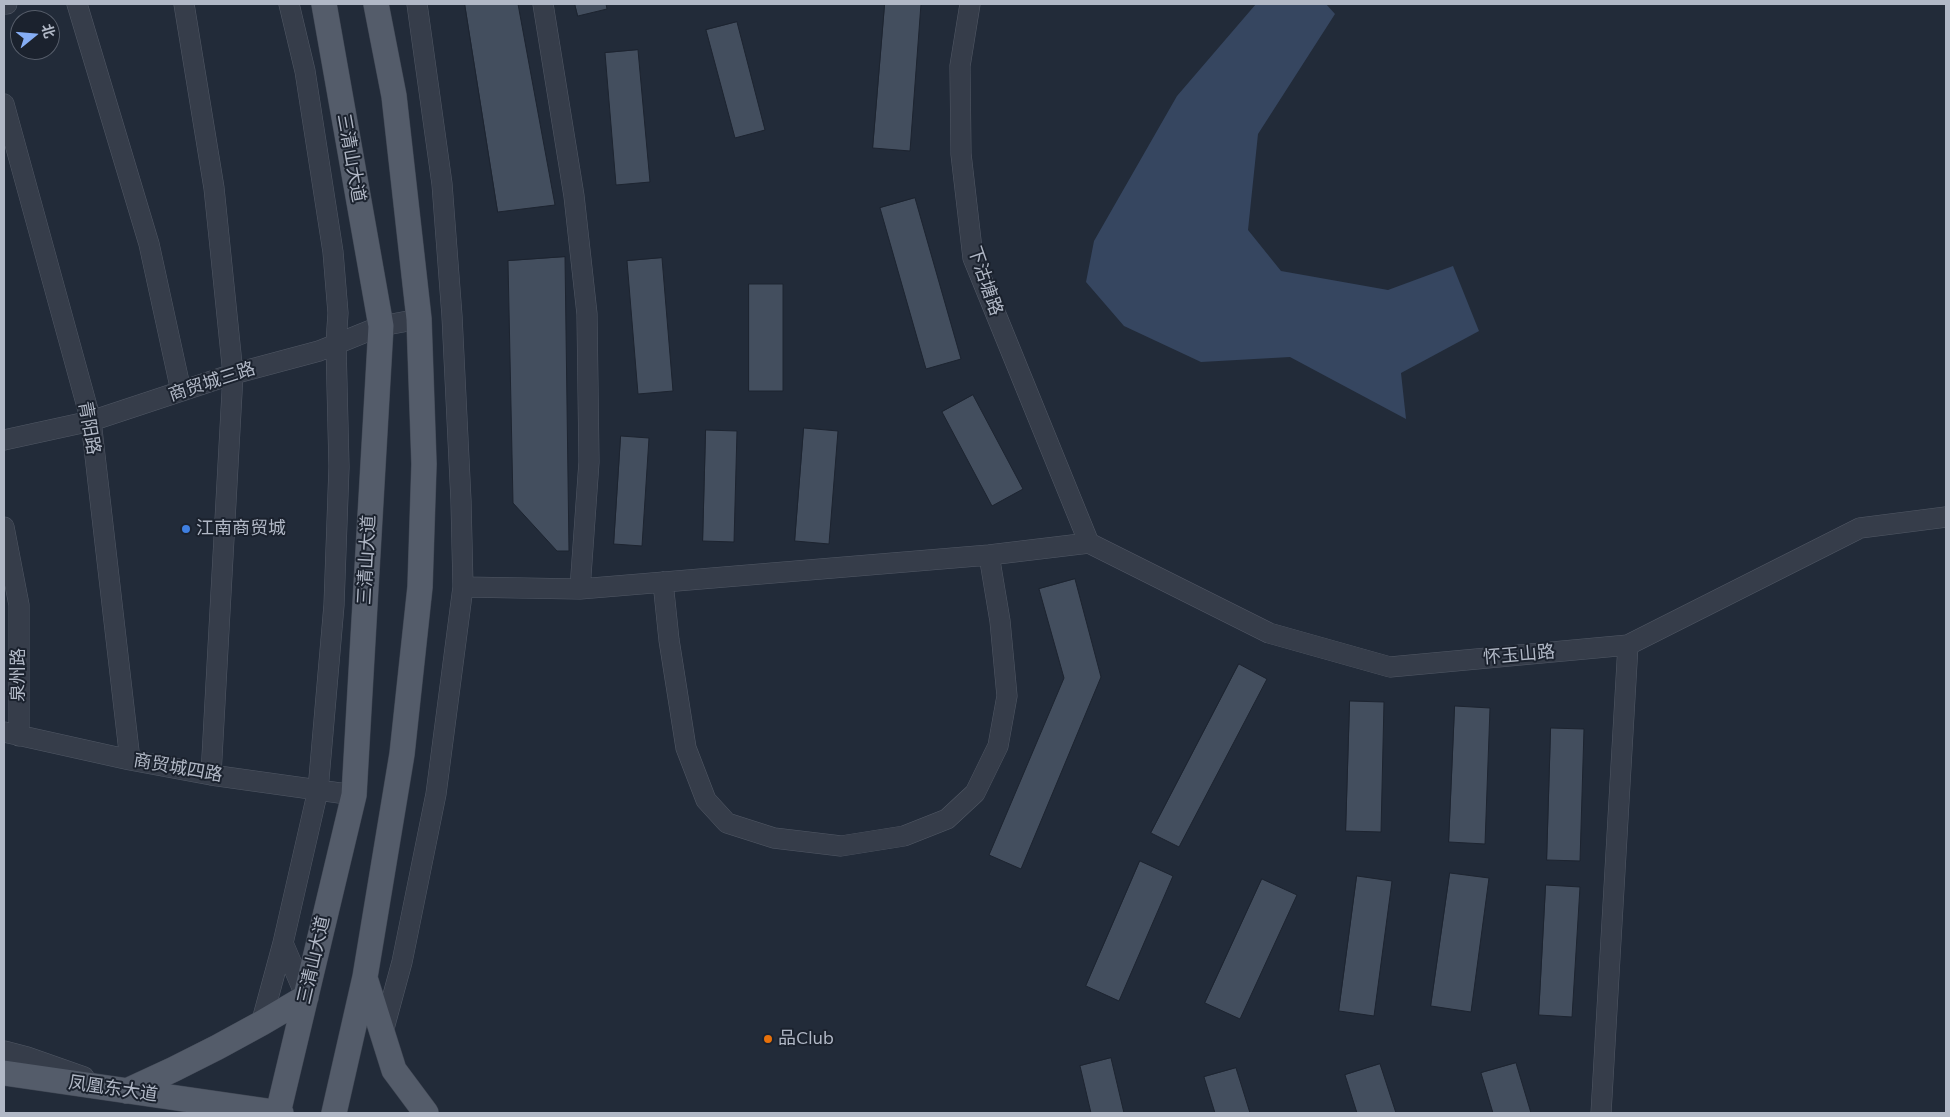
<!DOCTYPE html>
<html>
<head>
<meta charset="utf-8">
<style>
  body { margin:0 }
  #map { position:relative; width:1950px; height:1117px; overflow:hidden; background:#222b39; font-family:Mulish,"Noto Sans SC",sans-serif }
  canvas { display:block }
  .frame { position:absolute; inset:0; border:5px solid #b1b8c6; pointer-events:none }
  .north { position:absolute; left:10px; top:10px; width:50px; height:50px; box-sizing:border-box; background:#1b222e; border:1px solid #575e6b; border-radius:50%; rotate:73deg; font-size:14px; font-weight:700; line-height:20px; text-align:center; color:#b1b8c6 }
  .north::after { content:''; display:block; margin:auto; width:18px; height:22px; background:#86aef5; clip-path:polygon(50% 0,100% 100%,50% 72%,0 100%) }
</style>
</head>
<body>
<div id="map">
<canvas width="1950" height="1117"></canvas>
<div class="frame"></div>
<div class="north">北</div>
</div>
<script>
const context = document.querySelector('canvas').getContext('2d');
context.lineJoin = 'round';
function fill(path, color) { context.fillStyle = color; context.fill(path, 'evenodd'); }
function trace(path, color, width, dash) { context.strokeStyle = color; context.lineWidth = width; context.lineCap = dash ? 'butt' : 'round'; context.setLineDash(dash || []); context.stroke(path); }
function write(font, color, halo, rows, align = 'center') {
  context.font = font + ' Mulish,"Noto Sans SC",sans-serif'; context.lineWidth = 4; context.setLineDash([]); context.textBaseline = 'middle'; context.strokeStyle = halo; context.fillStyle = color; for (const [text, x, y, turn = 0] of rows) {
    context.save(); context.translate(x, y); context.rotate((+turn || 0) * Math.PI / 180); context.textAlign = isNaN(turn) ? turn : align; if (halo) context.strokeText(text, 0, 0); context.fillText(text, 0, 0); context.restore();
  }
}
const water = new Path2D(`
  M 1256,4 L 1326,4 L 1335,14 L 1258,134 L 1248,230 L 1281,271 L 1388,290 L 1453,266 L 1479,331 L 1401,373 L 1406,419 L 1290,357 L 1201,362 L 1124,326 L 1086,282 L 1094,241 L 1177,96 Z`);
const building = new Path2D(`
  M 465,4 L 518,4 L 555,205 L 498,212 Z
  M 575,4 L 606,4 L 607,9 L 578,16 Z
  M 885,4 L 921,4 L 910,151 L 873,148 Z
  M 737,22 L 765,130 L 735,138 L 706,30 Z
  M 638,50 L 650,182 L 616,185 L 605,53 Z
  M 915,198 L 961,359 L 926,369 L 880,208 Z
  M 565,257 L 569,551 L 557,551 L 513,503 L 508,261 Z
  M 662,258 L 673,391 L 638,394 L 627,261 Z
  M 749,284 L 783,284 L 783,391 L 749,391 Z
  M 973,395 L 1023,489 L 992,506 L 942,412 Z
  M 804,428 L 838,431 L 829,544 L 795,541 Z
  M 706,430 L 737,431 L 734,542 L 703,541 Z
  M 621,436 L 649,438 L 642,546 L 614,544 Z
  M 1075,579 L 1101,677 L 1021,869 L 989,855 L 1064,678 L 1039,589 Z
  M 1239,664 L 1267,679 L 1179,847 L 1151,833 Z
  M 1350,701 L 1384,702 L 1381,832 L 1346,831 Z
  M 1455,706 L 1490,708 L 1485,844 L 1449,842 Z
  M 1551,728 L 1584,729 L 1580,861 L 1547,860 Z
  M 1140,861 L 1173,876 L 1119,1001 L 1086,986 Z
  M 1450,873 L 1489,878 L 1471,1012 L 1431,1006 Z
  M 1357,876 L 1392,881 L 1374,1016 L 1339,1011 Z
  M 1262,879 L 1297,895 L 1240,1019 L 1205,1003 Z
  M 1546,885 L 1580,887 L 1572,1017 L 1539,1015 Z
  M 1111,1058 L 1124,1113 L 1091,1113 L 1080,1066 Z
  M 1516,1063 L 1531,1113 L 1493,1113 L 1481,1073 Z
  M 1380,1064 L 1396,1113 L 1357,1113 L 1345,1075 Z
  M 1236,1068 L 1250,1113 L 1215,1113 L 1204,1077 Z`);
const minor = new Path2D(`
  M 4,4 L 7,4
  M 77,4 L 149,244 L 181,391
  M 184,4 L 214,188 L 233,374 L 211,775
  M 289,4 L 305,71 L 333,252 L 338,313 L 336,344 L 339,467 L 334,605 L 318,790 L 283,943 L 306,997
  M 543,4 L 574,196 L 587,314 L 589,462 L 580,589
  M 970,4 L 960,66 L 961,154 L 973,258 L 1089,543
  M 4,104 L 91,421 L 130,760
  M 4,440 L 91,421 L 233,374 L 319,351 L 381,326 L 419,319
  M 4,527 L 19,605 L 19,736
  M 1089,543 L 1269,633 L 1390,667 L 1628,645 L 1860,528 L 1946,517
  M 663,582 L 669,640 L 686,748 L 706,800 L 727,823 L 774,838 L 841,846 L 904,836 L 947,819 L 975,793 L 998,746 L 1007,696 L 1000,621 L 989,555
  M 463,587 L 580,589 L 989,555 L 1089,543
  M 4,732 L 130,760 L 211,775 L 354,795
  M 261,1024 L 283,943
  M 383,1032 L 402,962 L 436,794 L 463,587 L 461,501 L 452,316 L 442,184 L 417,4
  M 4,1051 L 27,1057 L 84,1077
  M 1601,1113 L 1628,645`);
const major = new Path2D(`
  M 365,978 L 394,1070 L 426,1113
  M 4,1073 L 281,1113
  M 127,1091 C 190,1063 247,1033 306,997
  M 278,1113 L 354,795 L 381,326 L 324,4
  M 334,1113 L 365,977 L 402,754 L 420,587 L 424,464 L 419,319 L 394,96 L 376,4`);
const markers = [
  [186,529,5,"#3f7fe0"],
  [768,1039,5,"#e8710a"]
];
const streetNames = [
  ["三清山大道",351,158,80],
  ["下沽塘路",985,281,71],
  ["商贸城三路",212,382,-18],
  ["青阳路",89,428,80],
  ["三清山大道",367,560,-87],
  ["怀玉山路",1519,655,-5],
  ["泉州路",19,675,-90],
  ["商贸城四路",178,768,10],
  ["三清山大道",314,960,-77],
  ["凤凰东大道",113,1089,8]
];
const poiNames = [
  ["江南商贸城",196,529],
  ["品Club",778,1039]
];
fill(water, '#364660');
fill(building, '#434e5e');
trace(building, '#1d2430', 1);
trace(minor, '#515865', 21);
trace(major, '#3f4653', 26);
trace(minor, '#363d4a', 20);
trace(major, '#545c6a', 25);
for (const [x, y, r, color] of markers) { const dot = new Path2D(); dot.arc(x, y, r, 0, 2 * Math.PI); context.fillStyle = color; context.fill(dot); trace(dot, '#1b222e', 2); }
write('18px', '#b1b8c6', '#1b222e', streetNames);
write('18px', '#b1b8c6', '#1b222e', poiNames, 'left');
</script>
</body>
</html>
